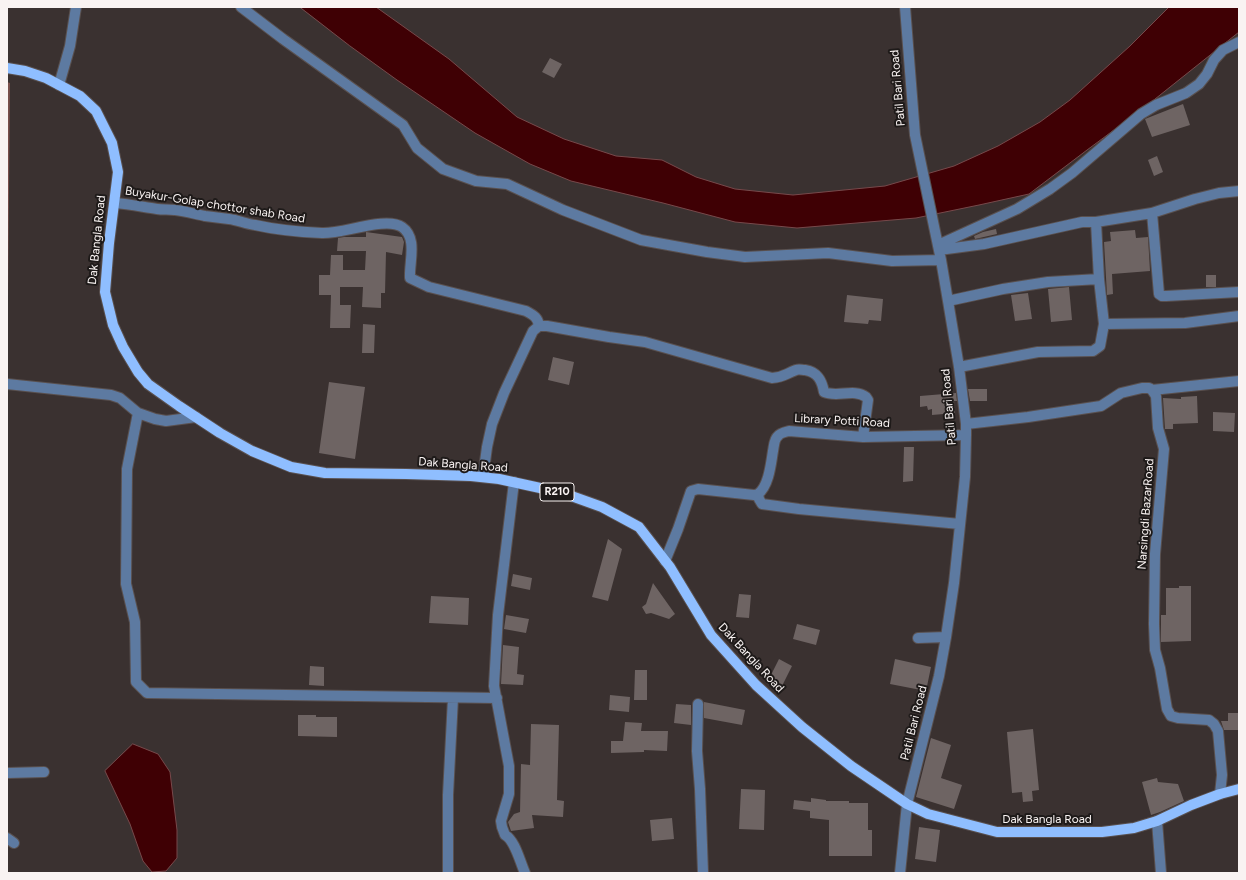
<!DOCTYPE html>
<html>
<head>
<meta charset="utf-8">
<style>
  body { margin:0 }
  #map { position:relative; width:1246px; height:880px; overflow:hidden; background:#3a3130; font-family:Figtree,sans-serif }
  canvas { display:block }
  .frame { position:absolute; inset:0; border:8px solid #f9f3f2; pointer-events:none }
</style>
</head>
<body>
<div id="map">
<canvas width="1246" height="880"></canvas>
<div class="frame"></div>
</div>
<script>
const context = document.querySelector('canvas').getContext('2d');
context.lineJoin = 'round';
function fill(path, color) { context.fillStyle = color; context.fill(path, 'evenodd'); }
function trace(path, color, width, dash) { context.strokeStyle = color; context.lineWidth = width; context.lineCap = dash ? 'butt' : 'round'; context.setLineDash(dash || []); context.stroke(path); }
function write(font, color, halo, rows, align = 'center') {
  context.font = font + ' Figtree,sans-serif'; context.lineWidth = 4; context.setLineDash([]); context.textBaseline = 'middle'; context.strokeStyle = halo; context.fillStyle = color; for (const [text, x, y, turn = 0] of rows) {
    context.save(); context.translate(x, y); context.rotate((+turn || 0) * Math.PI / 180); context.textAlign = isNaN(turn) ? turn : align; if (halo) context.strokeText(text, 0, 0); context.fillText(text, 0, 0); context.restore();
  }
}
const green = new Path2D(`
  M 7,82 L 10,83 L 8,299 L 7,302 Z`);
const water = new Path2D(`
  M 300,7 L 376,7 L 449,59 L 517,117 L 564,139 L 616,156 L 662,160 L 696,177 L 735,189 L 793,195 L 885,186 L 954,166 L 998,146 L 1040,122 L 1070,100 L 1130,46 L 1169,7 L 1239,7 L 1239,32 L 1145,107 L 1087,150 L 1029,194 L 979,205 L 916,218 L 797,228 L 735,222 L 663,203 L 571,181 L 530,164 L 475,133 L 397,80 L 350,46 Z
  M 133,744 L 158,754 L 170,772 L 177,830 L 177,858 L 166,871 L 152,872 L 143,861 L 130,824 L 105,771 Z`);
const building = new Path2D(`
  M 550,58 L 562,64 L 554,78 L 542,72 Z
  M 1183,104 L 1190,125 L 1152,137 L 1145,119 Z
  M 1157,156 L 1163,172 L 1154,176 L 1148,160 Z
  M 996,229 L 997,234 L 975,239 L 974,236 L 983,232 Z
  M 1135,230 L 1136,238 L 1148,237 L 1150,271 L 1112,274 L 1113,294 L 1107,295 L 1104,242 L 1111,241 L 1110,232 Z
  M 366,232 L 402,237 L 404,242 L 402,255 L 386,252 L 385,293 L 381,293 L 381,308 L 362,307 L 363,287 L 340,287 L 340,305 L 351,305 L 350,328 L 330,328 L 331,295 L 319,295 L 319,275 L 330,275 L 331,255 L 343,255 L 343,270 L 365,270 L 366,251 L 337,251 L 338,238 L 344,237 L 366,237 Z
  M 1206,275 L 1216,275 L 1216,287 L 1206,287 Z
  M 1069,287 L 1072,320 L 1051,322 L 1048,289 Z
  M 1028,293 L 1032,319 L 1015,321 L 1011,295 Z
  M 847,295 L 883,299 L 881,321 L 869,320 L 868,324 L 844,322 Z
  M 363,324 L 375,325 L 374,353 L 362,353 Z
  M 553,357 L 574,362 L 569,385 L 548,380 Z
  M 329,382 L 365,387 L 355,459 L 319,453 Z
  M 968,389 L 987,389 L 987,401 L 970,401 Z
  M 956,393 L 957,401 L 954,401 L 955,413 L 932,415 L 932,409 L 928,410 L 927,406 L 920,407 L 920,396 Z
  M 1197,396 L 1198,423 L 1173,424 L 1173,429 L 1165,429 L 1163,398 L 1181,399 L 1181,397 Z
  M 1213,412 L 1235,413 L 1234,432 L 1213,431 Z
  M 904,447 L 914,447 L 913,481 L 903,482 Z
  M 608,539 L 622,549 L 608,601 L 592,597 Z
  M 513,574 L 532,578 L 530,590 L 511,586 Z
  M 653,583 L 675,614 L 669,619 L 651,613 L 646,614 L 642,607 L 646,604 Z
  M 1179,586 L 1191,586 L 1191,641 L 1161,642 L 1161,615 L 1166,615 L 1166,588 L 1179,588 Z
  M 739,594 L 751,595 L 749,618 L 736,617 Z
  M 431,596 L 469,598 L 468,625 L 429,623 Z
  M 506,615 L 529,619 L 526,633 L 504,629 Z
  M 797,624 L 820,630 L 816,645 L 793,639 Z
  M 503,645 L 519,647 L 517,674 L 524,675 L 523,685 L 501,684 Z
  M 779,659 L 792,666 L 780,690 L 767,683 Z
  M 895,659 L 931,667 L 926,691 L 890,684 Z
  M 310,666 L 324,667 L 324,686 L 309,685 Z
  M 635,670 L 647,670 L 647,700 L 634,700 Z
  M 610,695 L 630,697 L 629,712 L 609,710 Z
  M 704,702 L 745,710 L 742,725 L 704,718 Z
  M 676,704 L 691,705 L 691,725 L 674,723 Z
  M 1228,713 L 1239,713 L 1239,730 L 1224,730 L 1221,721 L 1228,721 Z
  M 298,715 L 316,715 L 316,717 L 337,717 L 337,737 L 298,736 Z
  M 625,722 L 642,723 L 641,731 L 668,731 L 667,751 L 644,750 L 644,752 L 611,753 L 611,741 L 623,741 Z
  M 531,724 L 559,725 L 557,800 L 564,801 L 563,817 L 532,815 L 534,828 L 511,831 L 508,822 L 514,814 L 520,812 L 521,764 L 530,765 Z
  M 1033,729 L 1039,790 L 1032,791 L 1033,801 L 1023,802 L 1022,792 L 1012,793 L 1007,732 Z
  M 931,738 L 951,745 L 941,778 L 962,785 L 954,809 L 916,797 Z
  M 1157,778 L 1158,782 L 1178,784 L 1184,801 L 1160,812 L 1151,815 L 1142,782 Z
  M 741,789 L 765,790 L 764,830 L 739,829 Z
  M 811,798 L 826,800 L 826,801 L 849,801 L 849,803 L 868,803 L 868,830 L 872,830 L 872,856 L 829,856 L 829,820 L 810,818 L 810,811 L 793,809 L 794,800 L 811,802 Z
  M 672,818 L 674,839 L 652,841 L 650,820 Z
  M 919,827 L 940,830 L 936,862 L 915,859 Z`);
const minor = new Path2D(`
  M 241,7 L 283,39 L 403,125 L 417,148 L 443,169 L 476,181 L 507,184 L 563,210 L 641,240 L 707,252 L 745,257 L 828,253 L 892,261 L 941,260
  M 59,85 L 70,46 L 76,7
  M 115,203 C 129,204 143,207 157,209 C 163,210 169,209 175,210 C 185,211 195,214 205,216 C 213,217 221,218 229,219 C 238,220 246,224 255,225 C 277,230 300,232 322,233 C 343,234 386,216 402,227 C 418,238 409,262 410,278 L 429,287 L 526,311 C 533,315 538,317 539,326
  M 1152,213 L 1159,294 L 1162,296 L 1166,296 L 1239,292
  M 938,245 L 1017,209 L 1050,189 L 1072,173 L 1141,114 L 1156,105 L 1186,93 L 1199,84 L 1207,74 L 1214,60 L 1223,50 L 1239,42
  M 939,250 L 984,244 L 1082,222 L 1096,222 L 1152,213 L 1195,199 L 1219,193 L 1239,191
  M 948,301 L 1003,289 L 1048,282 L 1099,279
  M 1104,324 L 1185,323 L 1239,316
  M 959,367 L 1038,352 L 1093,351 L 1100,346 L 1104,324 L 1099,279 L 1096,222
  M 7,384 L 111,395 L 120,398 L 138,413 L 155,419 L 166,421 L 196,417
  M 1152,390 L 1239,381
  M 138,413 L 127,469 L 126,584 L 135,622 L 136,682 L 147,693 L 497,698
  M 966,424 L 1028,417 L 1101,406 L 1121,393 L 1142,388 L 1149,388 L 1152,390 L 1156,396 L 1158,428 L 1164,449 L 1155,554 L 1154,624 L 1155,650 L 1160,668 L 1167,709 L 1171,716 L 1178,718 L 1209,720 L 1214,724 L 1218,731 L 1222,775 L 1220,794
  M 483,477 L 487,447 L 492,424 L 504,393 L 533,331 L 539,326 L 547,326 L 609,337 L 645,342 L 772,378 C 785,377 785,374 796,370 C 799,369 802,370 805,370 C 818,372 822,381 824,392 C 837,398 854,388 866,397 L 868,400 L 863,437
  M 514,482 L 498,615 L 494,686 L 509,766 L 509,794 L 501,821 L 502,827 L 505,835 C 515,840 520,862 525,873
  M 758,494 L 759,499 L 762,504 L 799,509 L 960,524
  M 665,561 L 678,529 L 691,491 L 698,489 L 754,495 L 758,494 C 769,486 771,463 773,451 C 774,446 774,439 778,436 C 780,433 785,432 789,431 L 863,437 L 966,435
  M 918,638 L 946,637
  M 698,704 L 697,751 L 700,789 L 703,873
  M 7,773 L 44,772
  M 1157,821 L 1161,873
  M 7,838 L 14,843
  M 448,873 L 448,795 L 453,698
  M 900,873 L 907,804 L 939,676 L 946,637 L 954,583 L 965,477 L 966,435 L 966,424 L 959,367 L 948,301 L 941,260 L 915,135 L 905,7`);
const major = new Path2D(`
  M 7,68 L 25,71 L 46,78 L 80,96 L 96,111 L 112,143 L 118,172 L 109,243 L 105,292 L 113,325 L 123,347 L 138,372 L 148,384 L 179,406 L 220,433 L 252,451 L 291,467 L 325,473 L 406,474 L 471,476 L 499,479 L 563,493 L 602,507 L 639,527 L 670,567 L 711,635 L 756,685 L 802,727 L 851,766 L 907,804 L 928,814 L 997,832 L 1102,832 L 1134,828 L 1157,821 L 1191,805 L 1220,794 L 1239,789`);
const shields = [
  [557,492,34]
];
const shieldNames = [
  ["R210",557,492]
];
const streetNames = [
  ["Patil Bari Road",898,88,-95],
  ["Buyakur-Golap chottor shab Road",215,205,9],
  ["Dak Bangla Road",97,240,-84],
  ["Patil Bari Road",949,407,-95],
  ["Library Potti Road",842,421,3],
  ["Dak Bangla Road",463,465,4],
  ["Narsingdi BazarRoad",1146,514,-86],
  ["Dak Bangla Road",751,658,47],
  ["Patil Bari Road",914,723,-76],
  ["Dak Bangla Road",1047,819]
];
fill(green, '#794f4b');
fill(water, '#3f0004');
trace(water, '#77494b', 1);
fill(building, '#6e6463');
trace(minor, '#59504f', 12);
trace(major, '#59504f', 12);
trace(minor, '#5d7aa1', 10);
trace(major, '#8fbeff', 10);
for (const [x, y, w] of shields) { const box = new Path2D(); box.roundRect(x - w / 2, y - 9, w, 18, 3); context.fillStyle = '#1e1a19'; context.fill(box); trace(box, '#f9f3f2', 1); }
write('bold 11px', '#f9f3f2', null, shieldNames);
write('12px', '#f9f3f2', '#1e1a19', streetNames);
</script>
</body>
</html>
